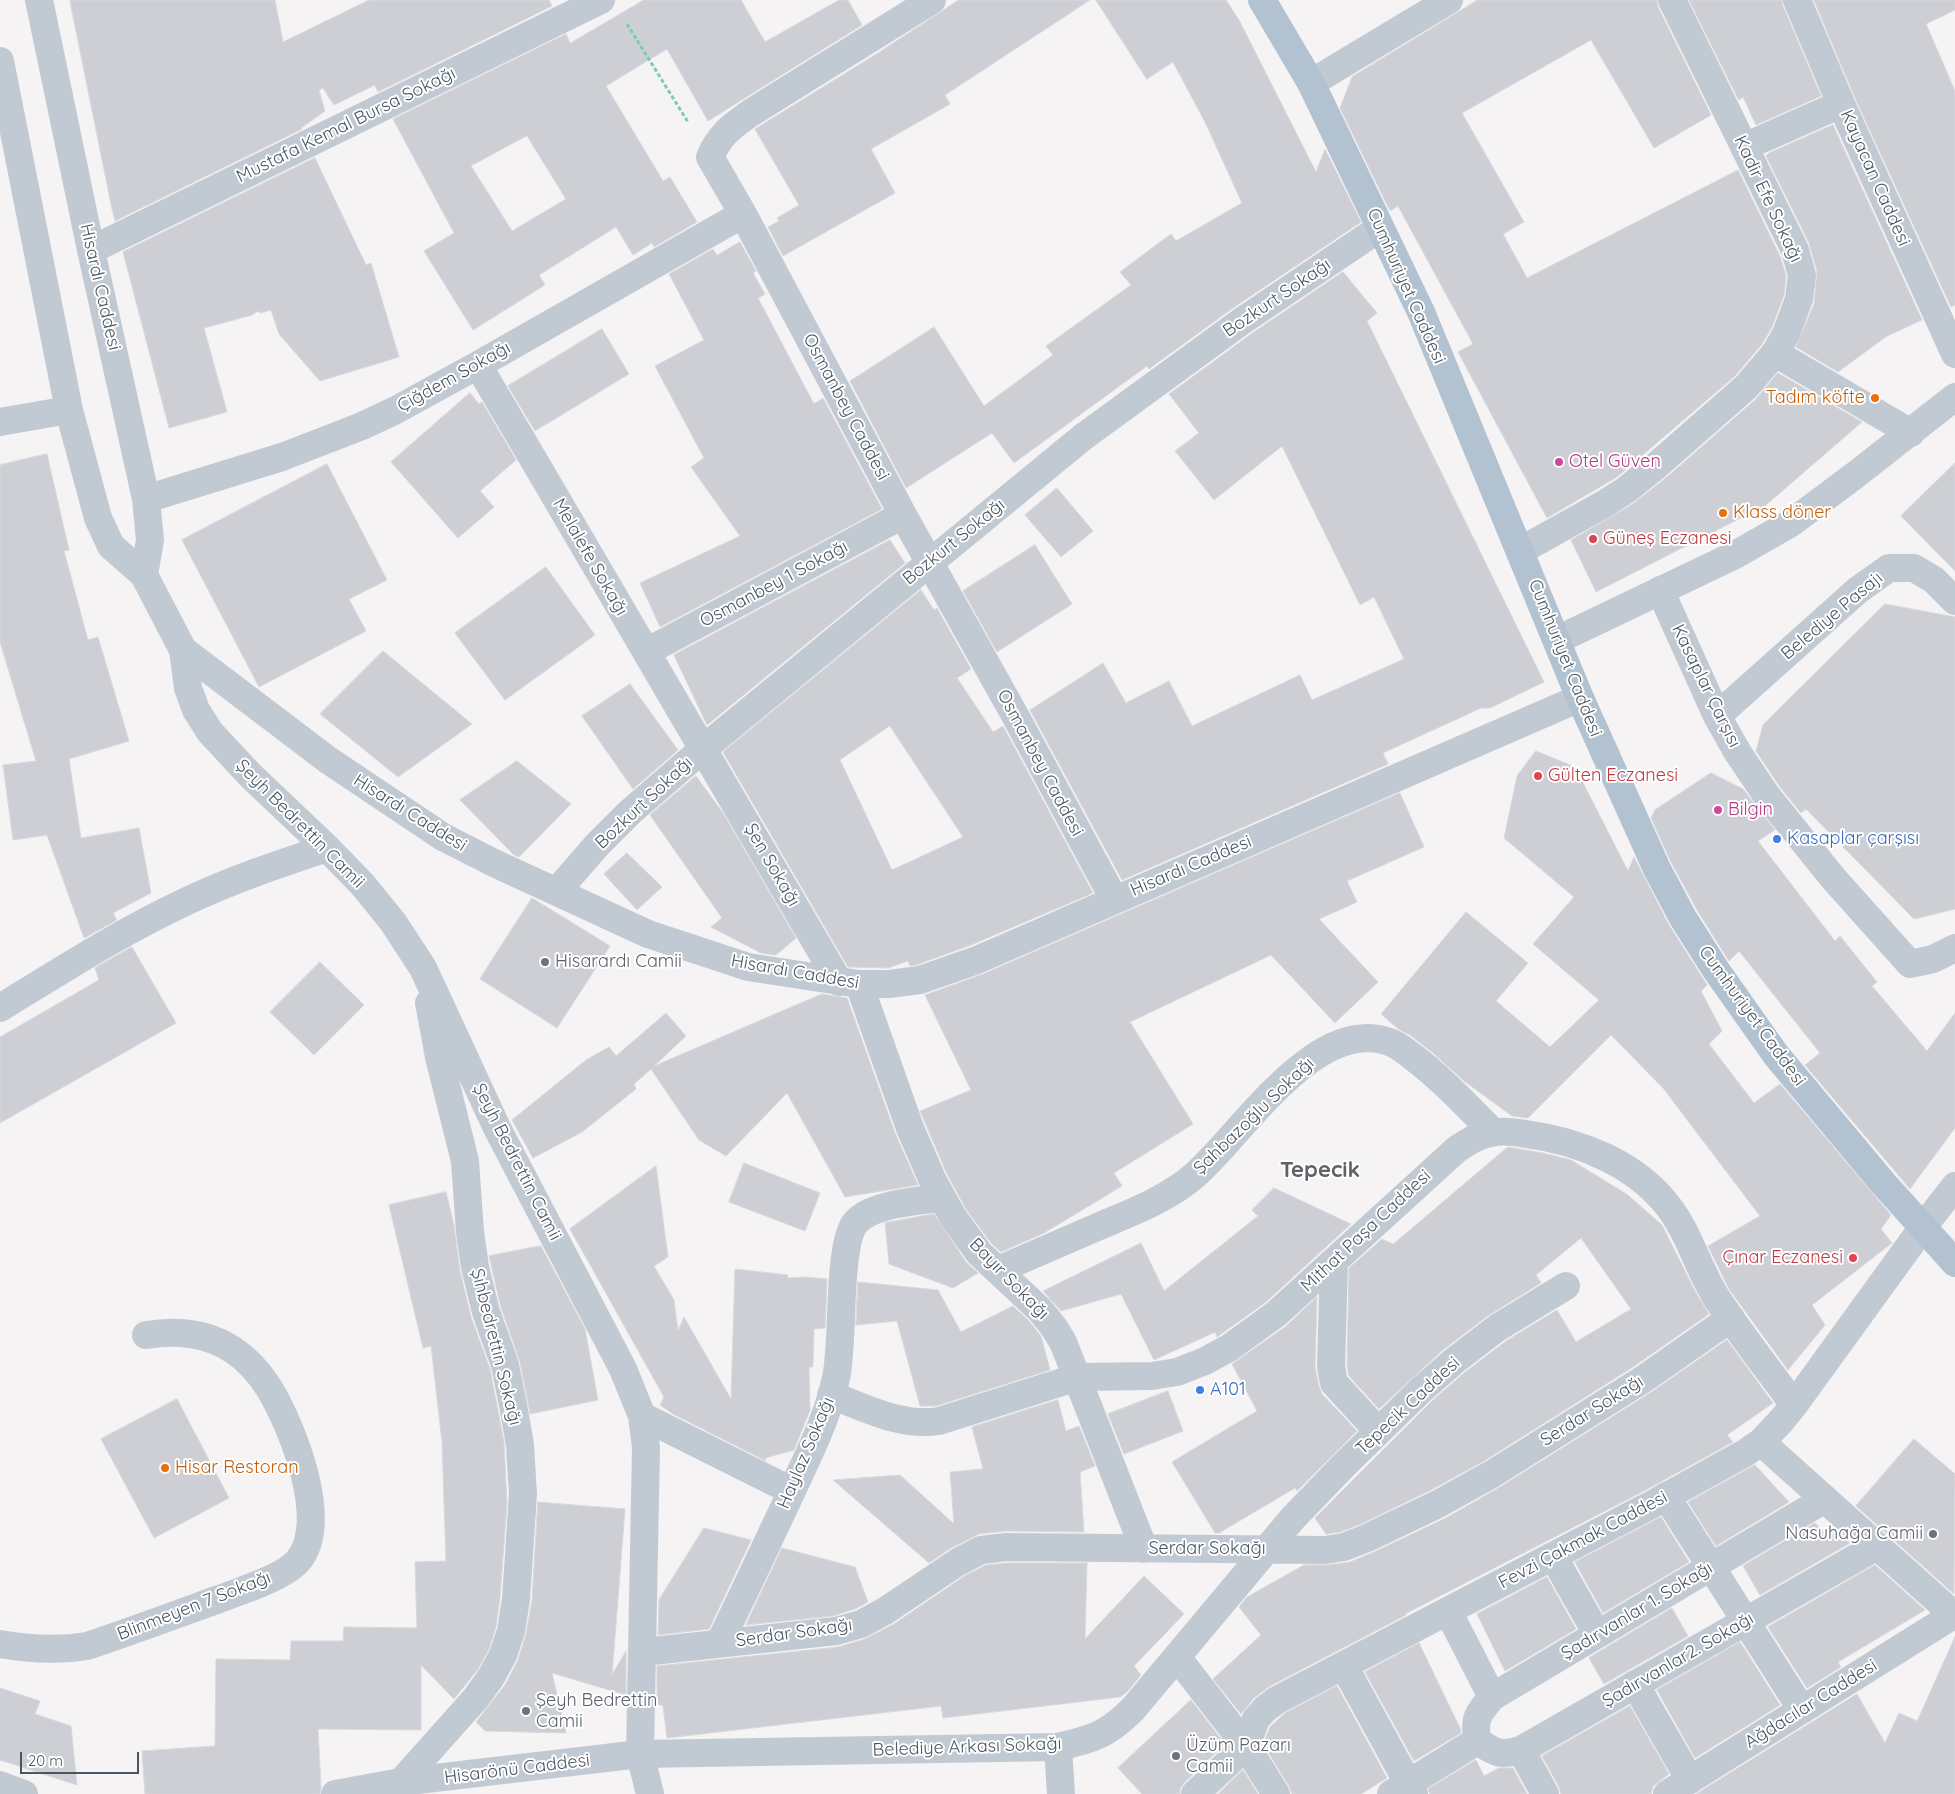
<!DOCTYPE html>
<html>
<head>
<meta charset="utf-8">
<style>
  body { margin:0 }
  #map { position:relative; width:1955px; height:1794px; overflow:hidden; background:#f5f3f3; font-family:Quicksand,sans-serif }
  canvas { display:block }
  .scale { position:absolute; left:20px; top:1752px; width:119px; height:22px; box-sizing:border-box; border:2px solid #4a5661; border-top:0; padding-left:6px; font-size:15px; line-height:18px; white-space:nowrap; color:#4a5661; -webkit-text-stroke:4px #fff; paint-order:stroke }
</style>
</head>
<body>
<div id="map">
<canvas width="1955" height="1794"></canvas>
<div class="scale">20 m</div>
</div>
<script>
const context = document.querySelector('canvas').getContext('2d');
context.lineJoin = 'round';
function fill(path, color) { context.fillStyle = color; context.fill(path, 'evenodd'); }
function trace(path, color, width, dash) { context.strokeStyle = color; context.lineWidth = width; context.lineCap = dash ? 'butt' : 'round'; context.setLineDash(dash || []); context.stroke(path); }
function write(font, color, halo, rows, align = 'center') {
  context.font = font + ' Quicksand,sans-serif'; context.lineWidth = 4; context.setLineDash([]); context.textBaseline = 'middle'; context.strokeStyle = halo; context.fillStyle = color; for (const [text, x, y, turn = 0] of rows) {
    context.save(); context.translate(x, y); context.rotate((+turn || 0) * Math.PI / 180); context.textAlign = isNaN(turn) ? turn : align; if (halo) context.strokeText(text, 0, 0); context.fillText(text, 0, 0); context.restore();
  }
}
const building = new Path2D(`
  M 70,0 L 275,0 L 283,42 L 369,0 L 549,0 L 552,6 L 378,92 L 375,85 L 334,105 L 323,88 L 319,90 L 325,111 L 301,128 L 302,129 L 115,221 L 112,209 Z
  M 644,0 L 741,0 L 765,42 L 839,0 L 848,0 L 862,25 L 708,121 L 667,49 L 606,86 L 663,181 L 670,177 L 697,222 L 654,247 L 652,243 L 633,255 L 616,227 L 539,275 L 545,285 L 473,330 L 424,251 L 454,233 L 393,119 L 566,34 L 570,43 ZM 527,136 L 566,199 L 512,231 L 471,166 Z
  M 959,0 L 1090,0 L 945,95 L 950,104 L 871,149 L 895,193 L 783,256 L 768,227 L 779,221 L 777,218 L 799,205 L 755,129 L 878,53 Z
  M 1096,0 L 1226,0 L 1239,20 L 1316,172 L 1325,149 L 1361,222 L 1233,308 L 1149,369 L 1147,366 L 1014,463 L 992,433 L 906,488 L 850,381 L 934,327 L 984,406 L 1053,355 L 1046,346 L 1131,285 L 1120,272 L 1171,234 L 1176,241 L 1242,203 L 1205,122 L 1173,62 L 1147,79 Z
  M 1478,0 L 1657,0 L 1658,7 L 1711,115 L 1654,148 L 1591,40 L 1462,113 L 1524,222 L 1503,234 L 1527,278 L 1738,170 L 1780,256 L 1786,276 L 1784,295 L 1772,327 L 1762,344 L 1735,376 L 1617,477 L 1547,518 L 1458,352 L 1473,344 L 1398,206 L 1390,211 L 1340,108 L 1352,77 Z
  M 1689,0 L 1782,0 L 1783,6 L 1821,96 L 1756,125 L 1743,97 L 1739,100 Z
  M 1814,0 L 1955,0 L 1955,10 L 1926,24 L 1955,91 L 1955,305 L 1951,307 L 1855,98 Z
  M 1833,125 L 1922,320 L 1887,336 L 1838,372 L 1796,347 L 1814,304 L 1817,271 L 1809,243 L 1766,156 L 1769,153 Z
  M 315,158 L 366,265 L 371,263 L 399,357 L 320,381 L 279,334 L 271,310 L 260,313 L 258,311 L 252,315 L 204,328 L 227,412 L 169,428 L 123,252 Z
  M 740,242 L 756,271 L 753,273 L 765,294 L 758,298 L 814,404 L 823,398 L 882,509 L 660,627 L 640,583 L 740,536 L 691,467 L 704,458 L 655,366 L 704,340 L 669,274 L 713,249 L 717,255 Z
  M 1343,272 L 1377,313 L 1367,321 L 1544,682 L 1490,708 L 1481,708 L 1383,753 L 1388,764 L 1122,880 L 1030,710 L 1103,663 L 1126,703 L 1169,681 L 1192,726 L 1300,675 L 1312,700 L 1404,659 L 1374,597 L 1360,605 L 1282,446 L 1214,500 L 1175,451 L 1199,433 L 1169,394 L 1251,334 Z
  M 602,329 L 629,374 L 535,431 L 508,386 Z
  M 1778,373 L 1862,422 L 1766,505 L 1596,592 L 1571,540 L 1634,503 L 1667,477 L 1756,399 Z
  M 470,393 L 479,404 L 482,402 L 516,460 L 480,491 L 494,507 L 458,538 L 391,462 Z
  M 47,454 L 69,550 L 64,551 L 88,640 L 98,637 L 129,741 L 69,759 L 81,838 L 139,828 L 151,893 L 113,913 L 117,920 L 84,938 L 47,835 L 13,840 L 3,765 L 36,761 L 0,642 L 0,465 Z
  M 1955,463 L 1955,571 L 1901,516 Z
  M 327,464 L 387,580 L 349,599 L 366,631 L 259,687 L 182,540 Z
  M 1057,488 L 1093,531 L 1061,557 L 1025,515 Z
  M 890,540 L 905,563 L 707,725 L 674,655 Z
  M 1035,545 L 1072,604 L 997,652 L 963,591 Z
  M 546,567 L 595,635 L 505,700 L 455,633 Z
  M 921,590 L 934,610 L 937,608 L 971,669 L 957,678 L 993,732 L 1003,726 L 1093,893 L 971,945 L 916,965 L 910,966 L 908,961 L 888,968 L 848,967 L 723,752 ZM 890,726 L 963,837 L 892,870 L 840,760 Z
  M 1885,604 L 1955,617 L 1955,909 L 1914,919 L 1806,809 L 1801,813 L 1780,787 L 1756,751 L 1763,725 Z
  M 383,651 L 472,724 L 398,777 L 320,714 Z
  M 630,684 L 678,750 L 633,789 L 582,716 Z
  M 1536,751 L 1575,767 L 1628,871 L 1634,857 L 1669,925 L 1707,985 L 1701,991 L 1722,1031 L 1709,1044 L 1754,1103 L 1780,1084 L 1891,1215 L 1881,1229 L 1892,1243 L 1812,1305 L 1825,1325 L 1788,1370 L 1729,1289 L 1708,1246 L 1760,1216 L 1663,1088 L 1611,1035 L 1528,1118 L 1512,1116 L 1464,1081 L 1433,1053 L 1410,1035 L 1398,1029 L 1381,1014 L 1466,912 L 1528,963 L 1496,1001 L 1550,1047 L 1599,1000 L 1533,944 L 1574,897 L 1504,838 L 1517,776 Z
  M 517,761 L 571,804 L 519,857 L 514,855 L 460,800 Z
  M 1711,773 L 1743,789 L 1775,830 L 1758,841 L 1835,941 L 1840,936 L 1877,982 L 1872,986 L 1927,1051 L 1955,1013 L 1955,1128 L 1910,1189 L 1805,1065 L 1820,1053 L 1739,951 L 1729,961 L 1697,910 L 1671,862 L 1651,818 L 1655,810 Z
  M 696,776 L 723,813 L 796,938 L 776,955 L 761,953 L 711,927 L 722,918 L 650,815 Z
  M 1400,793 L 1424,847 L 1347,881 L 1357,902 L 1319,919 L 1378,982 L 1335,1023 L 1271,955 L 1130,1022 L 1193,1124 L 1114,1173 L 1122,1186 L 1044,1233 L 1001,1252 L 991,1243 L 966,1209 L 947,1174 L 920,1111 L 971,1090 L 925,995 L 983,974 Z
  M 627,853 L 662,887 L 637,910 L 604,874 Z
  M 532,898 L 610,946 L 557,1028 L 480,979 Z
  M 132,947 L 176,1023 L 0,1123 L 0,1037 L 99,980 L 95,968 Z
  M 320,962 L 364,1005 L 314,1055 L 270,1012 Z
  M 822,994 L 847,998 L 895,1133 L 918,1185 L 845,1197 L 787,1093 L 726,1156 L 699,1140 L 651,1069 L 634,1084 L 636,1089 L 582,1132 L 533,1158 L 512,1120 L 586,1060 L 609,1047 L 616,1056 L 666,1013 L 686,1036 L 654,1066 Z
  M 1508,1147 L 1543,1153 L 1571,1160 L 1628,1195 L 1662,1225 L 1696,1293 L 1709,1314 L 1633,1367 L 1484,1461 L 1431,1490 L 1361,1524 L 1340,1532 L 1326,1534 L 1315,1518 L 1432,1401 L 1464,1373 L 1506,1341 L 1557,1310 L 1576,1342 L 1631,1309 L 1581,1238 L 1536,1275 L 1541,1283 L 1489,1315 L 1444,1349 L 1379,1409 L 1349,1376 L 1347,1366 L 1349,1268 L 1382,1239 L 1393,1244 Z
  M 744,1163 L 820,1193 L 805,1231 L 729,1202 Z
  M 656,1166 L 668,1257 L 654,1266 L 674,1300 L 678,1331 L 684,1317 L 731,1399 L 735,1269 L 788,1275 L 787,1278 L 805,1277 L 827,1279 L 825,1328 L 814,1329 L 813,1367 L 809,1367 L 810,1410 L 794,1450 L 765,1458 L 766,1461 L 673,1414 L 660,1405 L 664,1397 L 570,1229 Z
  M 1274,1188 L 1351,1224 L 1266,1302 L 1217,1337 L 1215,1332 L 1154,1360 L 1121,1294 L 1061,1311 L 1043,1291 L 1141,1243 L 1164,1291 L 1258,1216 L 1252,1210 Z
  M 446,1192 L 454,1225 L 460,1271 L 471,1317 L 490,1369 L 504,1442 L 507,1504 L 500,1597 L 496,1627 L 489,1649 L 478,1669 L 454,1699 L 421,1665 L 421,1730 L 318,1729 L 321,1787 L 320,1794 L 145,1794 L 142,1751 L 215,1746 L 216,1659 L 290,1660 L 291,1641 L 343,1641 L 344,1627 L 417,1628 L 415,1562 L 446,1561 L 442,1442 L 431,1346 L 423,1348 L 389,1205 Z
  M 934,1214 L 966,1262 L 978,1273 L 953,1288 L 889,1264 L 885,1223 Z
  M 541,1246 L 585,1329 L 598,1400 L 530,1414 L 520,1362 L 501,1308 L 489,1256 Z
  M 858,1282 L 938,1290 L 961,1332 L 1013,1306 L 1029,1321 L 1041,1336 L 1050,1370 L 936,1406 L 920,1406 L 897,1321 L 856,1325 Z
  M 1317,1297 L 1315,1367 L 1319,1386 L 1322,1394 L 1357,1431 L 1297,1491 L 1295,1488 L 1219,1533 L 1215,1533 L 1172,1462 L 1257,1411 L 1232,1364 L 1285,1327 Z
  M 1727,1340 L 1773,1403 L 1727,1435 L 1733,1442 L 1642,1492 L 1405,1614 L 1406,1615 L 1270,1686 L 1254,1698 L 1241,1714 L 1213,1679 L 1261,1635 L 1239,1607 L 1247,1597 L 1304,1565 L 1327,1565 L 1350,1562 L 1374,1552 L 1446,1518 L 1500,1487 L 1650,1393 Z
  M 1168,1391 L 1183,1431 L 1124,1454 L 1108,1414 Z
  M 177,1399 L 229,1498 L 154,1538 L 101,1439 Z
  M 1058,1400 L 1066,1431 L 1079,1426 L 1095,1466 L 1080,1472 L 1084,1532 L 1006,1531 L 979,1534 L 951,1548 L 929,1563 L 833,1480 L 900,1475 L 954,1524 L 950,1472 L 983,1469 L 972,1427 Z
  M 1914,1439 L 1955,1474 L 1954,1594 L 1856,1506 Z
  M 1755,1465 L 1789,1502 L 1716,1546 L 1688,1502 Z
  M 538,1502 L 625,1509 L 612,1675 L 626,1651 L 626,1695 L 552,1673 L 566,1733 L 485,1731 L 476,1722 L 505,1685 L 518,1660 L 526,1634 L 532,1600 Z
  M 1661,1517 L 1689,1562 L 1603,1613 L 1575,1562 Z
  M 1815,1523 L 1830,1537 L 1836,1530 L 1850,1543 L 1760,1595 L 1743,1566 Z
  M 704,1528 L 751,1540 L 709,1629 L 658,1635 L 659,1600 Z
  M 782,1548 L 855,1567 L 868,1602 L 855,1609 L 833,1616 L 746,1625 Z
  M 1007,1563 L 1087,1563 L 1085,1639 L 1144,1576 L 1184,1614 L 1134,1666 L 1141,1675 L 1127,1692 L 1120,1697 L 943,1718 L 941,1706 L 667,1738 L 663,1706 L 657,1704 L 657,1666 L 838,1647 L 865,1639 L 894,1624 L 966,1575 L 986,1565 Z
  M 1875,1565 L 1925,1610 L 1838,1662 L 1841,1667 L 1807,1688 L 1768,1627 Z
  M 1547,1577 L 1576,1629 L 1505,1671 L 1477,1614 Z
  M 1672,1608 L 1688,1636 L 1604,1684 L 1589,1658 Z
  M 1955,1637 L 1955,1794 L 1696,1794 L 1857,1694 L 1885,1743 L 1899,1713 L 1917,1721 Z
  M 1740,1642 L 1780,1705 L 1695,1758 L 1657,1690 Z
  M 1419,1643 L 1460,1728 L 1461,1733 L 1414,1761 L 1365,1672 Z
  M 1337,1686 L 1387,1778 L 1361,1794 L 1292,1794 L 1289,1786 L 1263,1744 L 1270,1727 L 1285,1713 Z
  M 0,1688 L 40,1701 L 35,1714 L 71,1726 L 77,1785 L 0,1760 Z
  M 1191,1700 L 1225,1744 L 1184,1783 L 1180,1789 L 1180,1794 L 1142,1794 L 1118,1768 Z
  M 1630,1706 L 1669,1774 L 1653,1786 L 1651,1794 L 1561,1794 L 1559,1787 L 1542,1756 Z
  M 1476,1760 L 1484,1776 L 1499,1768 L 1513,1768 L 1527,1794 L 1430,1794 L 1428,1789 Z
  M 1243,1770 L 1258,1794 L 1218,1794 Z`);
const path = new Path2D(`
  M 627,24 L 688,122`);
const minor = new Path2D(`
  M 39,0 L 91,250 L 146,499 L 150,540 L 144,575
  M 932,0 L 752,112 C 732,126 720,134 710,157 L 743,214 L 903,515 L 1017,719 L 1114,899
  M 1797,0 L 1841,104 L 1955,354
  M 0,61 L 69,410 L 98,518 L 111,546 L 144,575 L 183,650 L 328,760 L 443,837 L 494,863 L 648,934 L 748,967 L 859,984 L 889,984 L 920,980 L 977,960 L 1580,698
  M 1311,83 L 1449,0
  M 1744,147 L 1841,104
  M 91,250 L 601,0
  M 1775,353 L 1911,433
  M 478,365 C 598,571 720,775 839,982
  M 0,422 L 69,410
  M 146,499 L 282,457 L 362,426 L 396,410 L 478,365 L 743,214
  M 1520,551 L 1604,504 L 1626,490 L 1657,465 L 1746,387 L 1775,353 L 1786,334 L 1799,299 L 1802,275 L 1795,250 L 1672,0
  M 1660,590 L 1717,716 L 1738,753 L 1767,796 L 1833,878 L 1910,964 L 1933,959 L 1955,948
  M 1557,640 L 1735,555 L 1791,523 L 1854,476 L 1955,397
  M 183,650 L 188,688 L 196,710 L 210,732 L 250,775 L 327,848 L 363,885 L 393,922 L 423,968 L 497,1128 L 623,1369 L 642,1416 L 646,1447 L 640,1754 L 650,1794
  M 646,652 L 903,515
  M 1717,716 L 1858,590 L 1889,568 L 1914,568 L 1934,580 L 1955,601
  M 557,891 L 597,845 L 630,812 L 704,748 L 1083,437 L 1242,321 L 1380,228
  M 859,984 L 910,1128 L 933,1181 L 953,1217 L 979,1253 L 1040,1310 L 1053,1326 L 1063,1342 L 1144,1549
  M 0,1008 C 60,971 121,932 185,902 C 231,880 279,864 327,848
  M 1334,1262 L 1331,1367 L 1334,1383 L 1378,1431
  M 998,1270 C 1032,1255 1067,1240 1102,1225 C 1133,1212 1169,1198 1195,1175 C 1243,1133 1319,1010 1394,1044 C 1401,1047 1407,1053 1413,1057 C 1442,1079 1467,1106 1493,1132
  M 831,1395 C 866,1408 901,1427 939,1421 L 1078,1377 L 1152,1376 L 1177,1372 L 1205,1361 L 1229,1348 L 1276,1314 L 1457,1149 C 1468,1142 1478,1135 1491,1133 C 1502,1130 1515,1132 1526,1134 C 1578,1141 1635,1163 1668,1206 C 1689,1233 1698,1268 1716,1297 C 1740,1334 1768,1369 1794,1405
  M 642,1416 L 792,1491
  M 1761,1442 L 1954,1615
  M 1666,1496 L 1802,1710
  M 1553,1556 L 1597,1634
  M 1448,1611 L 1492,1697
  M 0,1644 C 30,1649 57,1651 87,1646 C 132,1631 175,1615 219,1599 C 240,1591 282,1578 297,1562 C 332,1524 292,1426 269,1388 C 260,1374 247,1359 233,1350 C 206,1332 176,1330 146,1335
  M 719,1644 C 743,1595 766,1546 789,1497 C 807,1458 827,1420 836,1378 C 844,1344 837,1243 856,1222 C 873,1203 918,1202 942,1197
  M 643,1652 L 836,1631 L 861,1624 L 885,1611 L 958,1562 L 981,1550 L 1006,1547 L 1325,1550 L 1344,1547 L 1367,1538 L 1438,1504 L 1492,1474 L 1642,1380 L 1731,1318
  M 1177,1657 L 1246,1746 L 1276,1794
  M 1344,1666 L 1414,1794
  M 1635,1684 L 1690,1780
  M 1477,1741 C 1496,1753 1499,1756 1521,1750 L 1877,1546
  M 1477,1741 C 1474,1718 1477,1715 1492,1697 L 1825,1499
  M 1058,1747 L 1061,1794
  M 1521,1750 L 1545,1794
  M 401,1782 L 476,1698 L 491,1677 L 503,1655 L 511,1631 L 516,1599 L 523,1494 L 520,1445 L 513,1405 L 505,1365 L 486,1312 L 475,1267 L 470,1232 L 465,1161 L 439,1057 L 429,1003
  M 0,1785 L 24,1794
  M 335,1794 L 401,1782 L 640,1754 L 1058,1747 C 1093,1739 1107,1735 1133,1709 L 1293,1518 L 1344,1465 L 1421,1390 L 1454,1361 L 1497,1328 L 1566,1286
  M 1195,1794 L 1246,1746 L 1256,1719 L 1265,1709 L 1277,1700 L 1649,1506 L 1745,1453 L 1761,1442 L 1781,1421 L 1794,1405 L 1923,1227 L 1955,1186
  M 1391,1794 L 1477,1741
  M 1667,1794 L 1955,1614`);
const major = new Path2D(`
  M 1262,0 L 1311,83 L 1421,312 L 1580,698 L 1657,869 L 1683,918 L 1716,970 L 1776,1055 L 1883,1183 L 1955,1263`);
const markers = [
  [1875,398,5,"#e8710a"],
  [1559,462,5,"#d1479c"],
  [1723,513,5,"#e8710a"],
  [1593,539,5,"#e0444e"],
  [1538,776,5,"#e0444e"],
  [1718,810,5,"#d1479c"],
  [1777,839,5,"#3f7fe0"],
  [545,962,5,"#6b7280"],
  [1853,1258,5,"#e0444e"],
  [1200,1390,5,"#3f7fe0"],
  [165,1468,5,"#e8710a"],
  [1933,1534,5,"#6b7280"],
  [526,1711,5,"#6b7280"],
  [1176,1756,5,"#6b7280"]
];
const streetNames = [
  ["Mustafa Kemal Bursa Sokağı",346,125,-26],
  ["Kayacan Caddesi",1875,178,66],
  ["Kadir Efe Sokağı",1768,199,65],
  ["Cumhuriyet Caddesi",1406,286,66],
  ["Hisardı Caddesi",100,287,77],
  ["Bozkurt Sokağı",1277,298,-34],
  ["Çiğdem Sokağı",454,377,-29],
  ["Osmanbey Caddesi",846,407,62],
  ["Bozkurt Sokağı",954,542,-39],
  ["Melalefe Sokağı",590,557,60],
  ["Osmanbey 1 Sokağı",774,584,-28],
  ["Belediye Pasajı",1832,616,-40],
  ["Cumhuriyet Caddesi",1565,658,68],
  ["Kasaplar Çarşısı",1706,686,64],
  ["Osmanbey Caddesi",1040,763,62],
  ["Bozkurt Sokağı",644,803,-43],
  ["Hisardı Caddesi",410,813,32],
  ["Şeyh Bedrettin Camii",300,824,45],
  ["Şen Sokağı",772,865,60],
  ["Hisardı Caddesi",1191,866,-23],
  ["Hisardı Caddesi",795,972,10],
  ["Cumhuriyet Caddesi",1752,1016,54],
  ["Şahbazoğlu Sokağı",1254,1116,-44],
  ["Şeyh Bedrettin Camii",517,1162,63],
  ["Mithat Paşa Caddesi",1366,1231,-43],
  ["Bayır Sokağı",1009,1279,46],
  ["Şıhbedrettin Sokağı",496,1347,76],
  ["Tepecik Caddesi",1408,1406,-43],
  ["Serdar Sokağı",1592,1411,-32],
  ["Haylaz Sokağı",806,1453,-67],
  ["Fevzi Çakmak Caddesi",1583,1540,-28],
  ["Serdar Sokağı",1207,1549],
  ["Blinmeyen 7 Sokağı",194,1606,-21],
  ["Şadırvanlar 1. Sokağı",1637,1611,-31],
  ["Serdar Sokağı",794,1633,-8],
  ["Şadırvanlar2. Sokağı",1678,1660,-30],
  ["Ağdacılar Caddesi",1811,1704,-32],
  ["Belediye Arkası Sokağı",967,1747,-2],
  ["Hisarönü Caddesi",517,1769,-7]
];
const foodNames = [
  ["Tadım köfte",1865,398,"right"],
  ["Klass döner",1733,513],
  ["Hisar Restoran",175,1468]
];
const hotelNames = [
  ["Otel Güven",1569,462],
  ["Bilgin",1728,810]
];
const healthNames = [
  ["Güneş Eczanesi",1603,539],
  ["Gülten Eczanesi",1548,776],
  ["Çınar Eczanesi",1843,1258,"right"]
];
const shopNames = [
  ["Kasaplar çarşısı",1787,839],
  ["A101",1210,1390]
];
const worshipNames = [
  ["Hisarardı Camii",555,962],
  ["Nasuhağa Camii",1923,1534,"right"],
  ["Şeyh Bedrettin",536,1701],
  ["Camii",536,1722],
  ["Üzüm Pazarı",1186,1746],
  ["Camii",1186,1767]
];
const districtNames = [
  ["Tepecik",1320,1170]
];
fill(building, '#cdcfd5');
trace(building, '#d7d9de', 1);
trace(path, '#7ad0a6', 3, [4, 2.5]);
trace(minor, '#c1cad2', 28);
trace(major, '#b3c2d1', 28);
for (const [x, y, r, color] of markers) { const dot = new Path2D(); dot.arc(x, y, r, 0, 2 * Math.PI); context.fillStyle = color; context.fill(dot); trace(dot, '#fff', 2); }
write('18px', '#4a5661', '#fff', streetNames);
write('18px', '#c56008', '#fff', foodNames, 'left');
write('18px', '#b23c85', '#fff', hotelNames, 'left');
write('18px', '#be3a42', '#fff', healthNames, 'left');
write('18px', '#366cbe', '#fff', shopNames, 'left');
write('18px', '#5b616d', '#fff', worshipNames, 'left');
write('bold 22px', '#5f6368', '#fff', districtNames);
</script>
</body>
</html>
